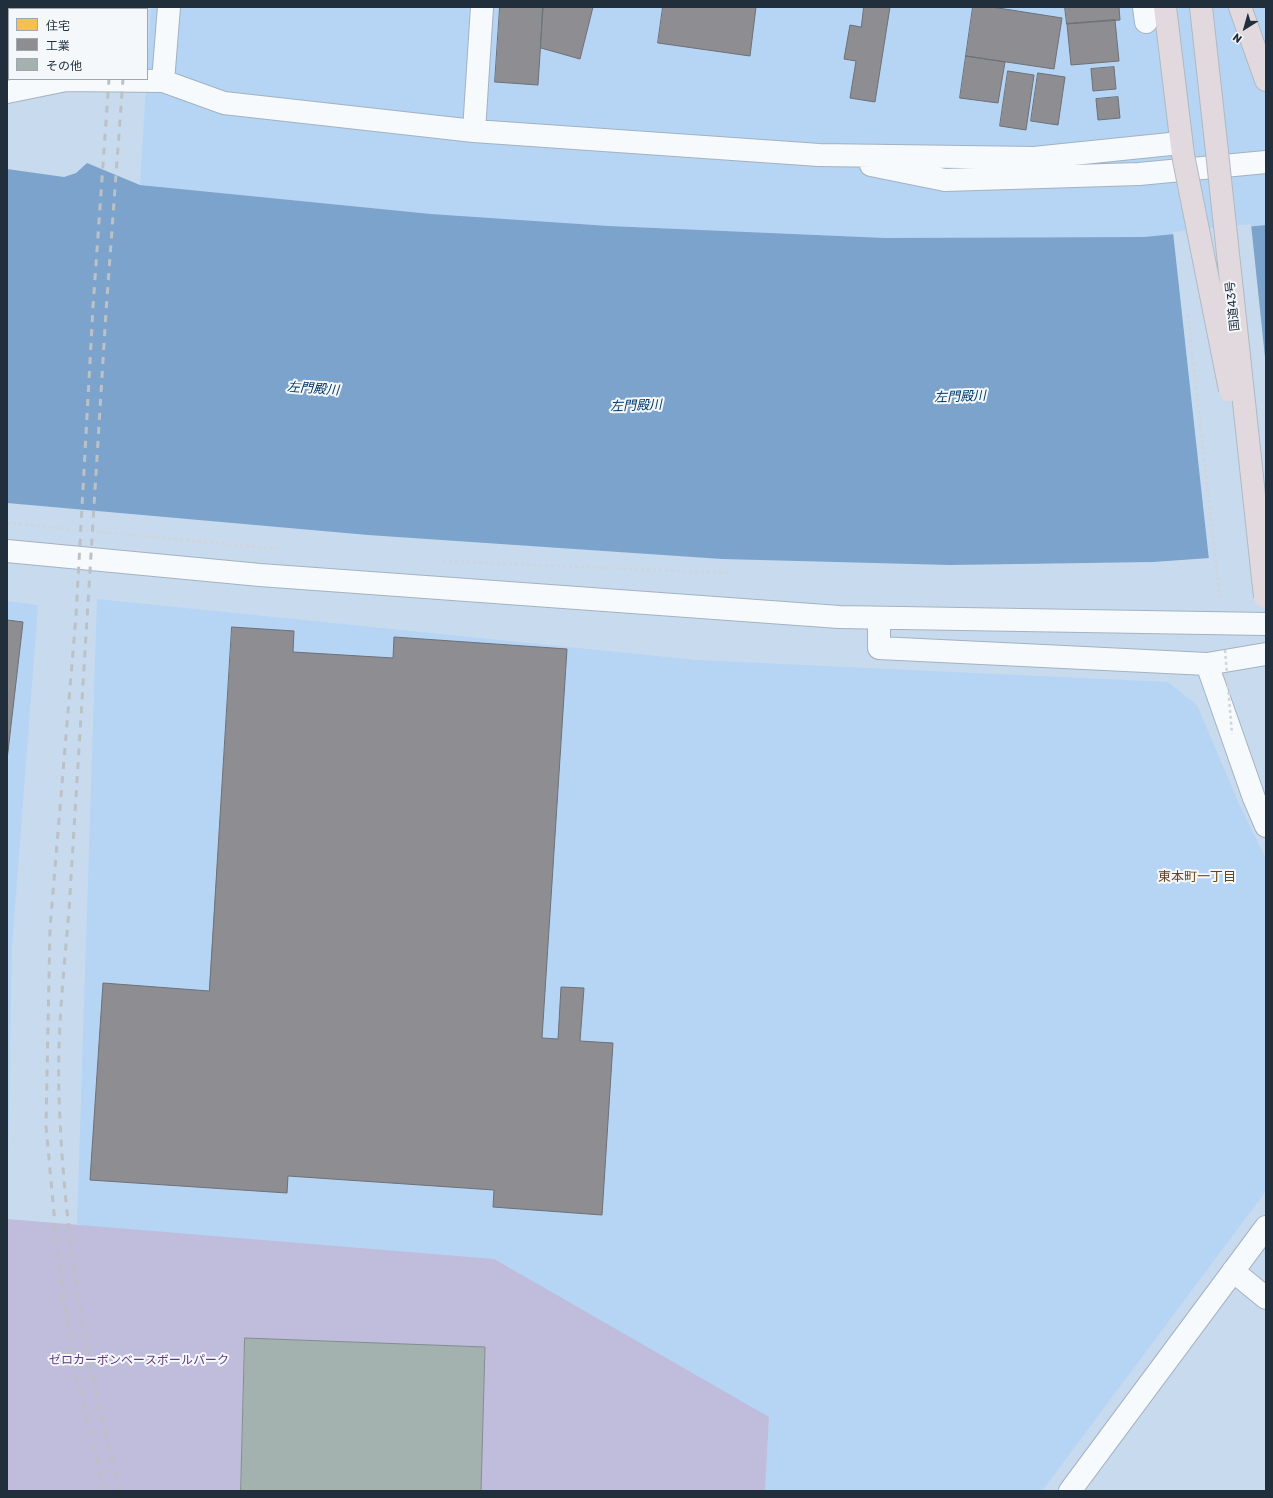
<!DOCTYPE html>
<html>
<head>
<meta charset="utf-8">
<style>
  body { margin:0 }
  #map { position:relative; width:1273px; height:1498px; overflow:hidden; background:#c8dbee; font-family:Rubik,"Noto Sans JP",sans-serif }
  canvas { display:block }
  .frame { position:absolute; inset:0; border:8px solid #212f3c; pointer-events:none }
  .legend { position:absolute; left:8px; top:8px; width:140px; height:72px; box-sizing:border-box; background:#f4f8fb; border:1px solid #a0a8af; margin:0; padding:5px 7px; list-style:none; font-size:12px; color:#212f3c }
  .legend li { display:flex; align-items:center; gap:8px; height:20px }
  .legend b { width:20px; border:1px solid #a0a8af }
  .north { position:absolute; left:1225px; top:8px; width:40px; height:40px; -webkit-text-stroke:3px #f4f8fb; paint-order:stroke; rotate:217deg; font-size:11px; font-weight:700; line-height:16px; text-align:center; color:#212f3c }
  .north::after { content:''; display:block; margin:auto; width:14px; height:18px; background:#212f3c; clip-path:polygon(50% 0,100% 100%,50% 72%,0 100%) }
</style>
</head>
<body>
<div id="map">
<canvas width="1273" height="1498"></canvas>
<div class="frame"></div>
<ul class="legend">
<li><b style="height:11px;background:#f2c14e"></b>住宅</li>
<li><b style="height:11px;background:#8d8d92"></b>工業</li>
<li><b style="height:11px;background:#a3b2ae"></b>その他</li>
</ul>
<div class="north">N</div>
</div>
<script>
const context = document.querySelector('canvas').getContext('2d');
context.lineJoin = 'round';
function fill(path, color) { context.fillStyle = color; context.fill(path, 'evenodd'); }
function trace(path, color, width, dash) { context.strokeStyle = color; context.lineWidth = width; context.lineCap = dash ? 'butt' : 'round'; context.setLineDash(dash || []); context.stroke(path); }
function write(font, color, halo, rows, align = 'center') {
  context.font = font + ' Rubik,"Noto Sans JP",sans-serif'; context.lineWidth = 4; context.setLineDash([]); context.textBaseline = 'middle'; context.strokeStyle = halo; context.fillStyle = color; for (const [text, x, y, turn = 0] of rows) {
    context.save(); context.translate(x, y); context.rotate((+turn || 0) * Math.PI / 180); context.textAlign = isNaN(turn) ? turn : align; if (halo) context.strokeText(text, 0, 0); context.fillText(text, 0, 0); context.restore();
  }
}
const built = new Path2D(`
  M 151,7 L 1266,7 L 1266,225 L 1144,237 L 885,238 L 609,226 L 431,214 L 140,185 Z
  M 97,599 L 696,660 L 1168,682 L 1197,705 L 1239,804 L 1266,859 L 1266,1191 L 1042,1491 L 765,1491 L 769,1417 L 77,1224 Z
  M 7,601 L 38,605 L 12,947 L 7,1219 Z`);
const green = new Path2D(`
  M 7,1219 L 494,1259 L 769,1417 L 765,1491 L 7,1491 Z`);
const water = new Path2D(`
  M 87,163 L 140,185 L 431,214 L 609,226 L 885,238 L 1144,237 L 1266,225 L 1266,554 L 1153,562 L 950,565 L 722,559 L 368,535 L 7,503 L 7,169 L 64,177 L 76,173 Z`);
const pier = new Path2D(`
  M 1251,224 L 1266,367 L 1266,556 L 1209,560 L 1173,232 Z`);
const homes = new Path2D(`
  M 7,7 L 40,7 L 39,9 L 9,9 L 9,51 L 7,50 Z`);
const industry = new Path2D(`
  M 500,7 L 543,7 L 538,85 L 495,82 Z
  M 543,7 L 593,7 L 580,59 L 541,48 Z
  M 663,7 L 756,7 L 750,56 L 658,43 Z
  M 864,7 L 890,7 L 875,102 L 850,98 L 856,61 L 844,59 L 850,25 L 861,27 Z
  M 973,7 L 992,7 L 1062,18 L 1054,69 L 966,56 Z
  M 1065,7 L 1119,7 L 1120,20 L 1067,24 Z
  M 1115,20 L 1119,61 L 1071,65 L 1067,24 Z
  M 966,56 L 1005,62 L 998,103 L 960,98 Z
  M 1114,67 L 1116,89 L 1093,91 L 1091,69 Z
  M 1008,71 L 1034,75 L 1026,130 L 1000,126 Z
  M 1038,73 L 1065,77 L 1058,125 L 1031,121 Z
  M 1118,97 L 1120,118 L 1098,120 L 1096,99 Z
  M 7,620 L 23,622 L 7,760 Z
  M 232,627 L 294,631 L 293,652 L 393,658 L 394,637 L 567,649 L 542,1038 L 558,1039 L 561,987 L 584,988 L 580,1041 L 613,1043 L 602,1215 L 493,1207 L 494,1190 L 288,1176 L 287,1193 L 90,1180 L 103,983 L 209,991 Z`);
const building = new Path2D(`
  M 245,1338 L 485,1347 L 481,1491 L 241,1491 Z`);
const path = new Path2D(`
  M 7,523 L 278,549
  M 443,561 L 728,573`);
const minor = new Path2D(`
  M 1144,7 L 1146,22
  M 70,9 L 70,7
  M 163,81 L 169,7
  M 7,92 L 66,80 L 163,81 L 224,103 L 474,131 L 819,155 L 1034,158 L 1180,143
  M 474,131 L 482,7
  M 871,165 L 945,180 L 1139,174 L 1266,162
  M 7,551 L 260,575 L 839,617 L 1266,624
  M 879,618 L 879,648 L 1207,664 L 1266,654
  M 1207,664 L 1254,798 L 1266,826
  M 1233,1271 L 1266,1298
  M 1070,1491 L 1266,1227`);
const highway = new Path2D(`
  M 1165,7 L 1183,155
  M 1201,7 L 1217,152
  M 1240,7 L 1266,80`);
const rail = new Path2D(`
  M 114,9 L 114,7
  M 129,9 L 129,7
  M 105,1491 L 76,1377 L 59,1268 L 46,1126 L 50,928 L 76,616 L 93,307 L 109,79
  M 120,1491 C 85,1362 63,1228 59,1094 C 57,1033 64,971 69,910 L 106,312 L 123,79`);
const pathBridge = new Path2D(`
  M 1188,315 L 1220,601
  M 1225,650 L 1232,734`);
const highwayBridge = new Path2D(`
  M 1217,152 L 1265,597
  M 1183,155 L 1230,390`);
const streetNames = [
  ["国道43号",1233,306,-96]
];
const parkNames = [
  ["ゼロカーボンベースボールパーク",139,1361]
];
const waterNames = [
  ["左門殿川",313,389,4],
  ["左門殿川",960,397,-2],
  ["左門殿川",636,406,-2]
];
const neighbourhoodNames = [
  ["東本町一丁目",1197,877]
];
fill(built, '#b6d4f4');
fill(green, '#c0bcdb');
fill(water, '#7ca3cb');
fill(pier, '#c8dbee');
fill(homes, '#f2c14e');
trace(homes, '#b39549', 1);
fill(industry, '#8d8d92');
trace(industry, '#6d7178', 1);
fill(building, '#a3b2ae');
trace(building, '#828f8f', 1);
trace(minor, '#a3b2c1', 24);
trace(highway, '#afb9c3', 24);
trace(path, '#cfd5da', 2.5, [3, 3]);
trace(minor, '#f7fafc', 22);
trace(highway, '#e1d9de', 22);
trace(rail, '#bcc1c6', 3, [7, 7]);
trace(highwayBridge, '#afb9c3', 24, []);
trace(pathBridge, '#cfd5da', 2.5, [3, 3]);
trace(highwayBridge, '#e1d9de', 22);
write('12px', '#212f3c', '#f4f8fb', streetNames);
write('12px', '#61377f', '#f4f8fb', parkNames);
write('italic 13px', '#003967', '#f4f8fb', waterNames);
write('13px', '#694514', '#f4f8fb', neighbourhoodNames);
</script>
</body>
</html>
